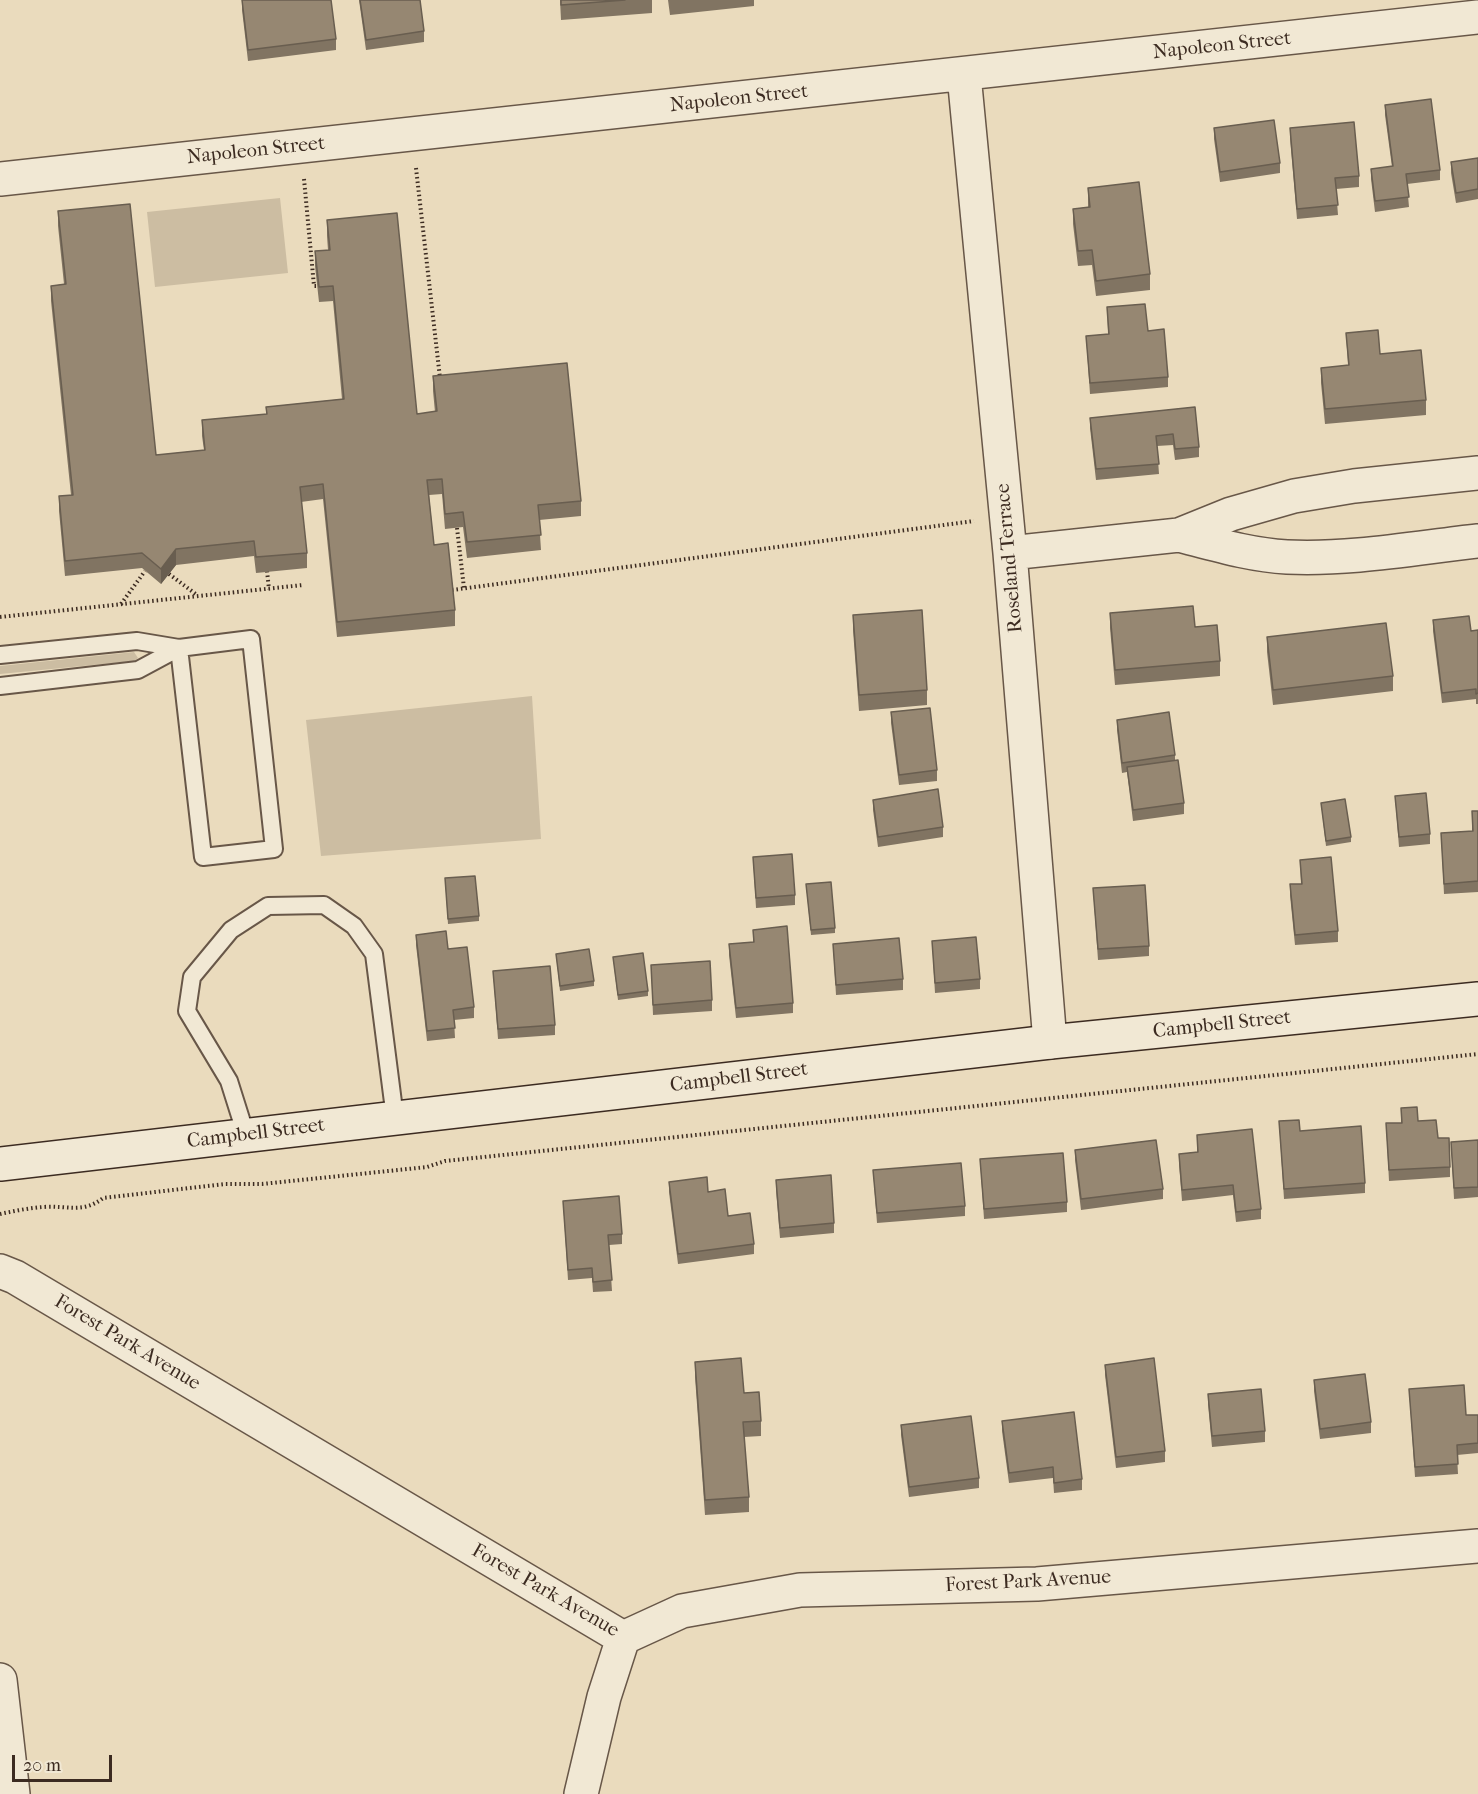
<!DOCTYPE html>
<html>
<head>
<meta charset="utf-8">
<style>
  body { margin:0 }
  #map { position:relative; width:1478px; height:1794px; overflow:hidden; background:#eadbbd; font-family:"IM FELL French Canon",serif }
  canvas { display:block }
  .scale { position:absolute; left:12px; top:1755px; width:100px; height:27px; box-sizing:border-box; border:3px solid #3c2b21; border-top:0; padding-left:8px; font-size:18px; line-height:21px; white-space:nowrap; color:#3c2b21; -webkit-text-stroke:4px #f1e8d4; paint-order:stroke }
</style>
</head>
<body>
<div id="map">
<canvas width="1478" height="1794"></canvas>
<div class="scale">20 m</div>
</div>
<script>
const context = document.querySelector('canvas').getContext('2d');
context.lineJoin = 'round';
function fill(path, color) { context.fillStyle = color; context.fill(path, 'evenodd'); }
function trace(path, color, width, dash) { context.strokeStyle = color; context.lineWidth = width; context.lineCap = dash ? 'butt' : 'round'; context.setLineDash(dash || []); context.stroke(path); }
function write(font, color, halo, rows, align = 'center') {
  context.font = font + ' "IM FELL French Canon",serif'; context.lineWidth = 6; context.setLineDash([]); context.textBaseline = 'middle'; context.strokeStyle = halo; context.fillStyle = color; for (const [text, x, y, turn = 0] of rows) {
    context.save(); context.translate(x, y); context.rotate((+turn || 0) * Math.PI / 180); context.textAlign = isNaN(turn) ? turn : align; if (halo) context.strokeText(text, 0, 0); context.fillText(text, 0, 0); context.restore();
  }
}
const green = new Path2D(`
  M 280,198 L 288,273 L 155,287 L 147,212 Z
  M 134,652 L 138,658 L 134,661 L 0,674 L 0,666 Z
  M 532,696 L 541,839 L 321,856 L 306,720 Z`);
const path = new Path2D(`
  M 416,168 L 440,378
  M 304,179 L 314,286 L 317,286
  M 457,528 L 464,588
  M 267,571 L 269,589
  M 169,574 L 197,595
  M 452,590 L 974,521
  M 121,604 L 145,571
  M 0,617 L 303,585
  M 0,1214 C 14,1211 29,1208 43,1207 C 66,1205 83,1214 103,1198 L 225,1184 L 262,1184 L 427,1167 L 445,1161 L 1478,1054`);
const service = new Path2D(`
  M 0,655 L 137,641 L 179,648 L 251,639 L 274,849 L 203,857 L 179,648
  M 0,686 L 138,670 L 179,648
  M 246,1135 L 229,1081 L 187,1011 L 192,977 L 231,930 L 268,906 L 324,905 L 354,926 L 374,954 L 395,1118`);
const minor = new Path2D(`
  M 964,75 L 1010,553 L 1050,1042
  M 0,179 L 1478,17
  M 1179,535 C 1214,544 1250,555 1287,557 C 1350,560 1415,548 1478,541
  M 1010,553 L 1179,535 L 1231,514 L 1294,496 L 1354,486 L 1478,473
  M 0,1271 L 15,1277 L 623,1638 L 682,1611 L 800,1590 L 1037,1584 L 1478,1546
  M 0,1680 L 13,1794
  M 581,1794 L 604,1697 L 623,1638`);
const secondary = new Path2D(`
  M 0,1164 L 1050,1042 L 1478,999`);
const wall = new Path2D(`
  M 242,0 L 336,39 L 336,50 L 248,61 L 242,10 Z
  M 359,0 L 420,0 L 424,31 L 424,42 L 366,50 Z
  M 560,0 L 652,0 L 652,13 L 561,20 Z
  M 668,0 L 754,0 L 754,6 L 670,15 Z
  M 1385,105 L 1440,170 L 1440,180 L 1407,184 L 1409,207 L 1375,212 L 1371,179 L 1371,169 L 1392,167 L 1385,115 Z
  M 1214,128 L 1280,163 L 1280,173 L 1220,182 L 1214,139 Z
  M 1290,128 L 1359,176 L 1359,187 L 1336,189 L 1338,215 L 1297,219 L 1290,138 Z
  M 1478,158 L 1478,199 L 1456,203 L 1451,173 L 1451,162 Z
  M 1088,188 L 1150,274 L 1150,290 L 1096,296 L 1092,265 L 1078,266 L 1073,224 L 1073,209 L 1088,207 Z
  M 58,211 L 156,455 L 204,450 L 202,436 L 202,420 L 266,414 L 266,407 L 342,399 L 333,301 L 319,302 L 315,266 L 315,251 L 328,250 L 327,236 L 327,220 L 417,414 L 435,412 L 433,391 L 433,376 L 581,501 L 581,516 L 539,520 L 541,550 L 467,558 L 463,527 L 445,529 L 442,494 L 429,495 L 434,545 L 455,610 L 455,626 L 337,637 L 323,499 L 301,502 L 307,553 L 307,568 L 256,573 L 254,556 L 176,565 L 161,584 L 142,568 L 65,576 L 59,511 L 59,496 L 71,495 L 51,301 L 51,286 L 64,284 L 58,226 Z
  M 1107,307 L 1148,331 L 1168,377 L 1168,387 L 1090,394 L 1086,336 L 1108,334 Z
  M 1346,333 L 1380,354 L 1426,400 L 1426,415 L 1325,424 L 1321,383 L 1321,368 L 1348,365 Z
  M 1195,407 L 1199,447 L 1199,457 L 1175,460 L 1173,445 L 1157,446 L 1159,474 L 1096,480 L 1090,428 L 1090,418 Z
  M 1110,613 L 1195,627 L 1220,661 L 1220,676 L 1115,685 L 1110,628 Z
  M 853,615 L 927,690 L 927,705 L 859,711 L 853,630 Z
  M 1433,620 L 1471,631 L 1478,630 L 1478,704 L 1476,704 L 1476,699 L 1442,703 L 1433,631 Z
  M 1267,637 L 1393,676 L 1393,691 L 1273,705 L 1267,652 Z
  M 891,712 L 937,770 L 937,781 L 899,785 L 891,723 Z
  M 1117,720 L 1175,755 L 1175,761 L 1184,803 L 1184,814 L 1133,821 L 1127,772 L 1122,773 L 1117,730 Z
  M 1395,796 L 1430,834 L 1430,844 L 1399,847 Z
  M 873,800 L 943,827 L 943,837 L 878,847 L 873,810 Z
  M 1321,803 L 1351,837 L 1351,842 L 1326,846 Z
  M 1472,811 L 1478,811 L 1478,892 L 1444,894 L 1441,833 L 1472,831 Z
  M 753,857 L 795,895 L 795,905 L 756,908 Z
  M 1300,860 L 1338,931 L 1338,942 L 1295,945 L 1290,895 L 1290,884 L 1301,884 Z
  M 445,878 L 479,916 L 479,921 L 448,924 Z
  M 806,884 L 835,928 L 835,933 L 811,935 Z
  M 1093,888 L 1149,946 L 1149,956 L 1098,960 Z
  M 753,930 L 793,1003 L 793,1013 L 736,1018 L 729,955 L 729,944 L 753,942 Z
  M 416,935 L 448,949 L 474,1007 L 474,1018 L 454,1020 L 455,1038 L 427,1041 L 416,945 Z
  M 932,941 L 980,979 L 980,989 L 935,993 Z
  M 833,944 L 903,979 L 903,990 L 836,995 Z
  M 556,954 L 594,981 L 594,986 L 560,991 Z
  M 613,957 L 648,991 L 648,996 L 618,1000 Z
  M 651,965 L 712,1000 L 712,1011 L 653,1015 Z
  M 493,971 L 555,1025 L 555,1035 L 498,1039 Z
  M 1401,1108 L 1438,1138 L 1450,1167 L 1450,1177 L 1389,1181 L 1386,1123 L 1401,1123 Z
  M 1279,1121 L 1300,1131 L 1365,1183 L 1365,1193 L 1284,1199 Z
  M 1197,1135 L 1261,1209 L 1261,1219 L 1236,1222 L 1233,1195 L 1182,1201 L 1179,1164 L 1179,1154 L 1197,1152 Z
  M 1478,1140 L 1478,1197 L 1454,1199 L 1451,1142 Z
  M 1075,1150 L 1163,1189 L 1163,1199 L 1081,1210 L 1075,1160 Z
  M 980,1159 L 1067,1202 L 1067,1212 L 984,1219 Z
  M 873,1170 L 965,1206 L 965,1216 L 877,1223 Z
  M 776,1180 L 834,1223 L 834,1233 L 780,1238 L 776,1190 Z
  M 669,1182 L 708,1192 L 728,1216 L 754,1244 L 754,1254 L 678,1264 L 669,1192 Z
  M 563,1201 L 622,1234 L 622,1244 L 609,1245 L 612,1291 L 593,1292 L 592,1278 L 568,1280 Z
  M 695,1362 L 744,1393 L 761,1421 L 761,1436 L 744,1437 L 749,1497 L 749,1512 L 705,1515 L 695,1377 Z
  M 1105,1365 L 1165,1451 L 1165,1462 L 1116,1468 L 1105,1375 Z
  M 1314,1380 L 1371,1422 L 1371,1433 L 1320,1439 L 1314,1391 Z
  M 1409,1389 L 1466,1415 L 1478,1415 L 1478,1453 L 1457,1455 L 1458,1474 L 1415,1477 Z
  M 1208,1394 L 1265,1431 L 1265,1442 L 1212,1447 L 1208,1404 Z
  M 1002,1421 L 1082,1479 L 1082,1490 L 1054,1493 L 1053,1478 L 1009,1483 L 1002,1431 Z
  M 901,1425 L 979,1478 L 979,1488 L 909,1497 L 901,1435 Z`);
const shadedWall = new Path2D(`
  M 176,549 L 176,565 L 161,584 L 161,569 Z`);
const building = new Path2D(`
  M 242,0 L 331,0 L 336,39 L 248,50 Z
  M 360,0 L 420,0 L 424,31 L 366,40 Z
  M 561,0 L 625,0 L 561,5 Z
  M 1431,99 L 1440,170 L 1406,174 L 1409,197 L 1375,201 L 1371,169 L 1393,166 L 1385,105 Z
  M 1274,120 L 1280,163 L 1220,172 L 1214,128 Z
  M 1354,122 L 1359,176 L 1335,178 L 1338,205 L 1297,209 L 1290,128 Z
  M 1478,158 L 1478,189 L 1456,193 L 1451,162 Z
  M 1139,182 L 1150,274 L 1096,281 L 1092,250 L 1078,251 L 1073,209 L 1090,207 L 1088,188 Z
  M 130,204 L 156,455 L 205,450 L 202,420 L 267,414 L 266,407 L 344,399 L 333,286 L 319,287 L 315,251 L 330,250 L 327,220 L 397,213 L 417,414 L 437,411 L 433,376 L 567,363 L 581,501 L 538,505 L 541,535 L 467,542 L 463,512 L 445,514 L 442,479 L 427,480 L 434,545 L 448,543 L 455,610 L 337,622 L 323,484 L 300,487 L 307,553 L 256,557 L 254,541 L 176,549 L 161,569 L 142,553 L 65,561 L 59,496 L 73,495 L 51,286 L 66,284 L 58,211 Z
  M 1145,304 L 1148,331 L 1164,329 L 1168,377 L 1090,383 L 1086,336 L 1109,334 L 1107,307 Z
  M 1378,330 L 1380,354 L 1421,350 L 1426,400 L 1325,409 L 1321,368 L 1349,365 L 1346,333 Z
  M 1195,407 L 1199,447 L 1175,449 L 1173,434 L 1156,436 L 1159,464 L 1096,469 L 1090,418 Z
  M 1193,606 L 1195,627 L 1217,625 L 1220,661 L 1115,670 L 1110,613 Z
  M 922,610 L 927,690 L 859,695 L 853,615 Z
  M 1469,616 L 1471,631 L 1478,630 L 1478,693 L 1476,694 L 1476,689 L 1442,693 L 1433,620 Z
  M 1386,623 L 1393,676 L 1273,690 L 1267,637 Z
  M 930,708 L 937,770 L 899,775 L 891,712 Z
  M 1169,712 L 1175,755 L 1122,763 L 1117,720 Z
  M 1178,760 L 1184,803 L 1133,810 L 1127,767 Z
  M 938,789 L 943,827 L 878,837 L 873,800 Z
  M 1426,793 L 1430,834 L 1399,837 L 1395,796 Z
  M 1345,799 L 1351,837 L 1326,841 L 1321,803 Z
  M 1472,811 L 1478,811 L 1478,881 L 1444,884 L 1441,833 L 1473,831 Z
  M 792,854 L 795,895 L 756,898 L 753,857 Z
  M 1331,857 L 1338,931 L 1295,935 L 1290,884 L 1302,884 L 1300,860 Z
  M 475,876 L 479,916 L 448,919 L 445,878 Z
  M 831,882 L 835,928 L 811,930 L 806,884 Z
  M 1145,885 L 1149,946 L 1098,949 L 1093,888 Z
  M 787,926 L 793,1003 L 736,1008 L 729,944 L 754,942 L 753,930 Z
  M 446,931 L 448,949 L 467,947 L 474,1007 L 453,1010 L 455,1028 L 427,1031 L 416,935 Z
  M 976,937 L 980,979 L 935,983 L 932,941 Z
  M 899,938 L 903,979 L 836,985 L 833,944 Z
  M 589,949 L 594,981 L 560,986 L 556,954 Z
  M 643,953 L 648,991 L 618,995 L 613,957 Z
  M 710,961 L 712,1000 L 653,1005 L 651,965 Z
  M 550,966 L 555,1025 L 498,1029 L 493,971 Z
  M 1417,1107 L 1418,1121 L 1436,1120 L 1438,1138 L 1449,1138 L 1450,1167 L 1389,1170 L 1386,1123 L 1402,1123 L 1401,1108 Z
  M 1299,1120 L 1300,1131 L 1361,1126 L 1365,1183 L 1284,1189 L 1279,1121 Z
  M 1252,1129 L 1261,1209 L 1236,1212 L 1233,1185 L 1182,1190 L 1179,1154 L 1198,1152 L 1197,1135 Z
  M 1156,1140 L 1163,1189 L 1081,1199 L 1075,1150 Z
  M 1478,1140 L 1478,1187 L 1454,1188 L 1451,1142 Z
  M 1063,1153 L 1067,1202 L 984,1209 L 980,1159 Z
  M 961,1163 L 965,1206 L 877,1213 L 873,1170 Z
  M 831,1175 L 834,1223 L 780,1228 L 776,1180 Z
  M 707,1177 L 708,1192 L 725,1189 L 728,1216 L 750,1213 L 754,1244 L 678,1254 L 669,1182 Z
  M 619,1196 L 622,1234 L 608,1235 L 612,1280 L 593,1282 L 592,1268 L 568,1270 L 563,1201 Z
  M 741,1358 L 744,1393 L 759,1392 L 761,1421 L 743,1422 L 749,1497 L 705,1500 L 695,1362 Z
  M 1154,1358 L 1165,1451 L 1116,1457 L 1105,1365 Z
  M 1365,1374 L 1371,1422 L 1320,1429 L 1314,1380 Z
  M 1464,1385 L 1466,1415 L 1478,1415 L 1478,1443 L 1457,1445 L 1458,1464 L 1415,1467 L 1409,1389 Z
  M 1261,1389 L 1265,1431 L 1212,1436 L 1208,1394 Z
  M 1074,1412 L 1082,1479 L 1054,1483 L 1053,1467 L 1009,1473 L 1002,1421 Z
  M 971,1416 L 979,1478 L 909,1487 L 901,1425 Z`);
const streetNames = [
  ["Napoleon Street",1222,46,-6],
  ["Napoleon Street",739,99,-6],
  ["Napoleon Street",256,151,-6],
  ["Roseland Terrace",1010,558,-95],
  ["Campbell Street",1222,1025,-6],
  ["Campbell Street",739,1078,-7],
  ["Campbell Street",256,1134,-7],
  ["Forest Park Avenue",127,1343,31],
  ["Forest Park Avenue",1028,1582,-3],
  ["Forest Park Avenue",545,1591,30]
];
fill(green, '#ccbda2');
trace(service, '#685748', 20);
trace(minor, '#685748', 36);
trace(secondary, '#3c2b21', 36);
trace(path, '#3c2b21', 4, [1.5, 3]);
trace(service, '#f1e8d4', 16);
trace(minor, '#f1e8d4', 33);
trace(secondary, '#f1e8d4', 33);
fill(wall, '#817462');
fill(shadedWall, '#695e50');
fill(building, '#968772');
trace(building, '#695e50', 1.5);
write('20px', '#3c2b21', '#f1e8d4', streetNames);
</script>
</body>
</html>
